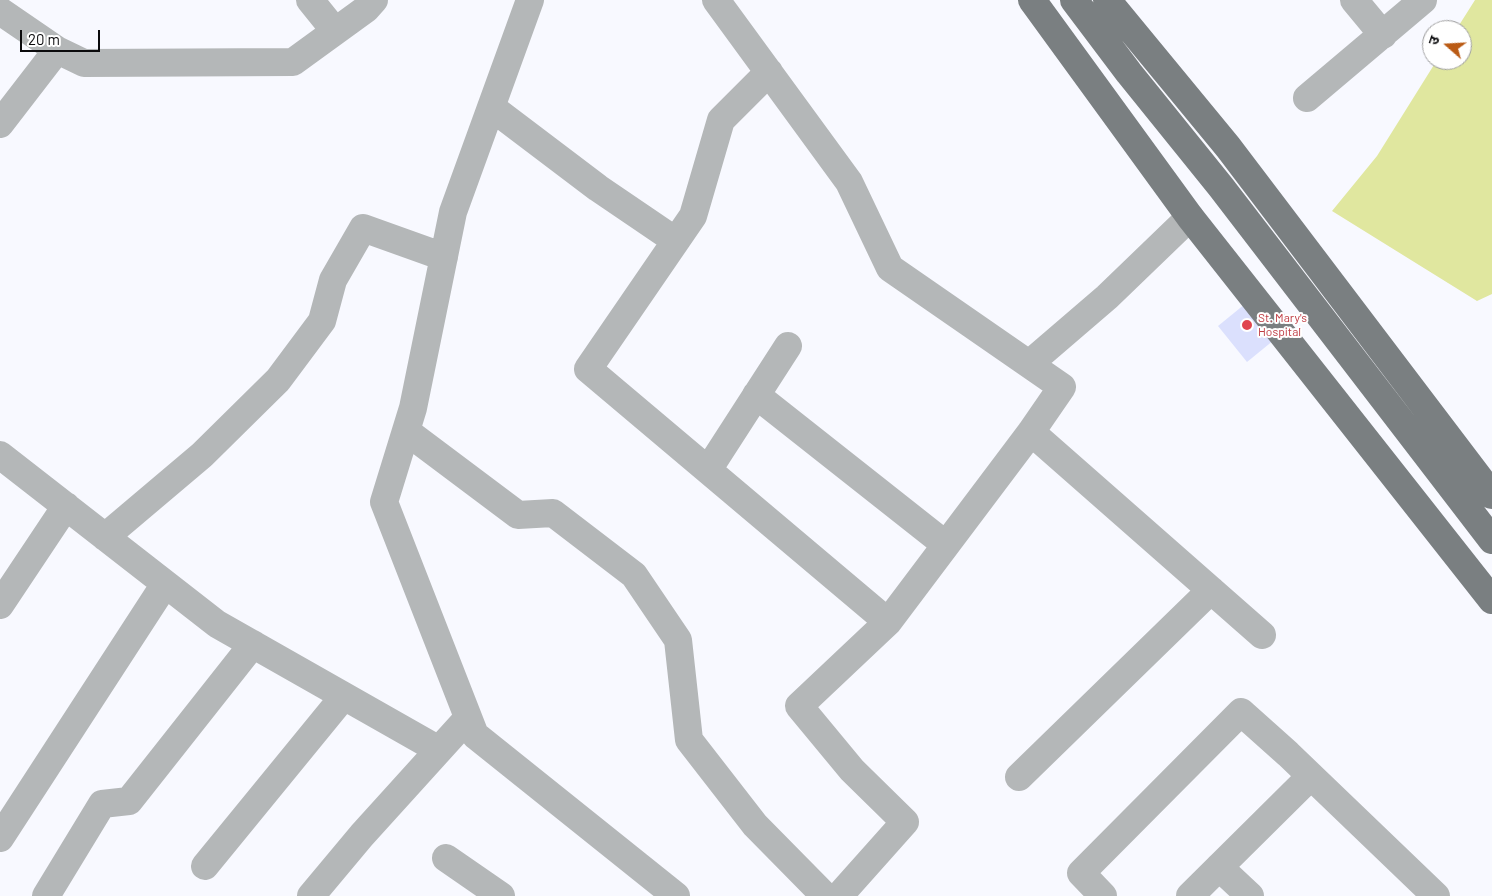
<!DOCTYPE html>
<html>
<head>
<meta charset="utf-8">
<style>
  body { margin:0 }
  #map { position:relative; width:1492px; height:896px; overflow:hidden; background:#f8f9ff; font-family:Barlow,"Noto Sans Devanagari",sans-serif }
  canvas { display:block }
  .north { position:absolute; left:1422px; top:20px; width:50px; height:50px; box-sizing:border-box; background:#fff; border:1px solid #9d9d9e; border-radius:50%; rotate:289deg; font-size:14px; font-weight:700; line-height:20px; text-align:center; color:#0b0b0d }
  .north::after { content:''; display:block; margin:auto; width:18px; height:22px; background:#ba5b15; clip-path:polygon(50% 0,100% 100%,50% 72%,0 100%) }
  .scale { position:absolute; left:20px; top:30px; width:80px; height:22px; box-sizing:border-box; border:2px solid #0b0b0d; border-top:0; padding-left:6px; font-size:15px; line-height:18px; white-space:nowrap; color:#0b0b0d; -webkit-text-stroke:4px #fff; paint-order:stroke }
</style>
</head>
<body>
<div id="map">
<canvas width="1492" height="896"></canvas>
<div class="north">उ</div>
<div class="scale">20 m</div>
</div>
<script>
const context = document.querySelector('canvas').getContext('2d');
context.lineJoin = 'round';
function fill(path, color) { context.fillStyle = color; context.fill(path, 'evenodd'); }
function trace(path, color, width, dash) { context.strokeStyle = color; context.lineWidth = width; context.lineCap = dash ? 'butt' : 'round'; context.setLineDash(dash || []); context.stroke(path); }
function write(font, color, halo, rows, align = 'center') {
  context.font = font + ' Barlow,sans-serif'; context.lineWidth = 4; context.setLineDash([]); context.textBaseline = 'middle'; context.strokeStyle = halo; context.fillStyle = color; for (const [text, x, y, turn = 0] of rows) {
    context.save(); context.translate(x, y); context.rotate((+turn || 0) * Math.PI / 180); context.textAlign = isNaN(turn) ? turn : align; if (halo) context.strokeText(text, 0, 0); context.fillText(text, 0, 0); context.restore();
  }
}
const green = new Path2D(`
  M 1475,0 L 1492,0 L 1492,294 L 1477,301 L 1332,211 L 1377,156 L 1437,60 L 1462,60 L 1462,30 L 1456,30 Z`);
const building = new Path2D(`
  M 1245,304 L 1274,340 L 1247,362 L 1218,326 Z`);
const minor = new Path2D(`
  M 310,0 L 335,31
  M 530,0 L 453,212 L 413,408 L 384,502 L 475,735 L 676,896
  M 716,0 L 849,182 L 890,268 L 1062,387 L 1031,432 L 888,622 L 799,706 L 852,770 L 905,822 L 839,896
  M 1354,0 L 1383,35
  M 0,11 L 57,50 L 84,63 L 293,62 L 366,9 L 374,0
  M 769,72 L 721,120 L 693,216 L 588,369 L 888,622
  M 1307,98 L 1423,0
  M 491,107 L 598,188 L 676,241
  M 0,124 L 57,50
  M 1029,364 L 1107,297 L 1190,217
  M 756,395 L 946,545
  M 406,431 L 518,515 L 553,513 L 634,575 L 678,640 L 689,740 L 755,825 L 825,896
  M 1031,432 L 1262,635
  M 0,455 L 217,624 L 439,750
  M 708,470 L 788,346
  M 105,537 L 202,455 L 278,380 L 322,321 L 333,280 L 363,228 L 444,257
  M 0,605 L 66,506
  M 1019,777 L 1211,590
  M 0,838 L 165,584
  M 446,858 L 501,896
  M 205,866 L 344,696
  M 1219,867 L 1250,896
  M 46,896 L 102,804 L 129,801 L 253,644
  M 311,896 L 362,835 L 468,718
  M 1103,896 L 1081,873 L 1241,712 L 1288,754 L 1436,896
  M 1190,896 L 1311,776`);
const major = new Path2D(`
  M 1032,0 L 1190,217 L 1492,600
  M 1074,0 L 1129,73 L 1221,187 L 1492,540
  M 1107,0 L 1228,147 L 1492,495`);
const markers = [
  [1247,325,6,"#e0444e"]
];
const healthNames = [
  ["St. Mary's",1258,318],
  ["Hospital",1258,332]
];
fill(green, '#e0e79f');
fill(building, '#dbe0fd');
trace(minor, '#b4b7b8', 28);
trace(major, '#7a7f81', 28);
for (const [x, y, r, color] of markers) { const dot = new Path2D(); dot.arc(x, y, r, 0, 2 * Math.PI); context.fillStyle = color; context.fill(dot); trace(dot, '#fff', 2); }
write('12px', '#be3a42', '#fff', healthNames, 'left');
</script>
</body>
</html>
